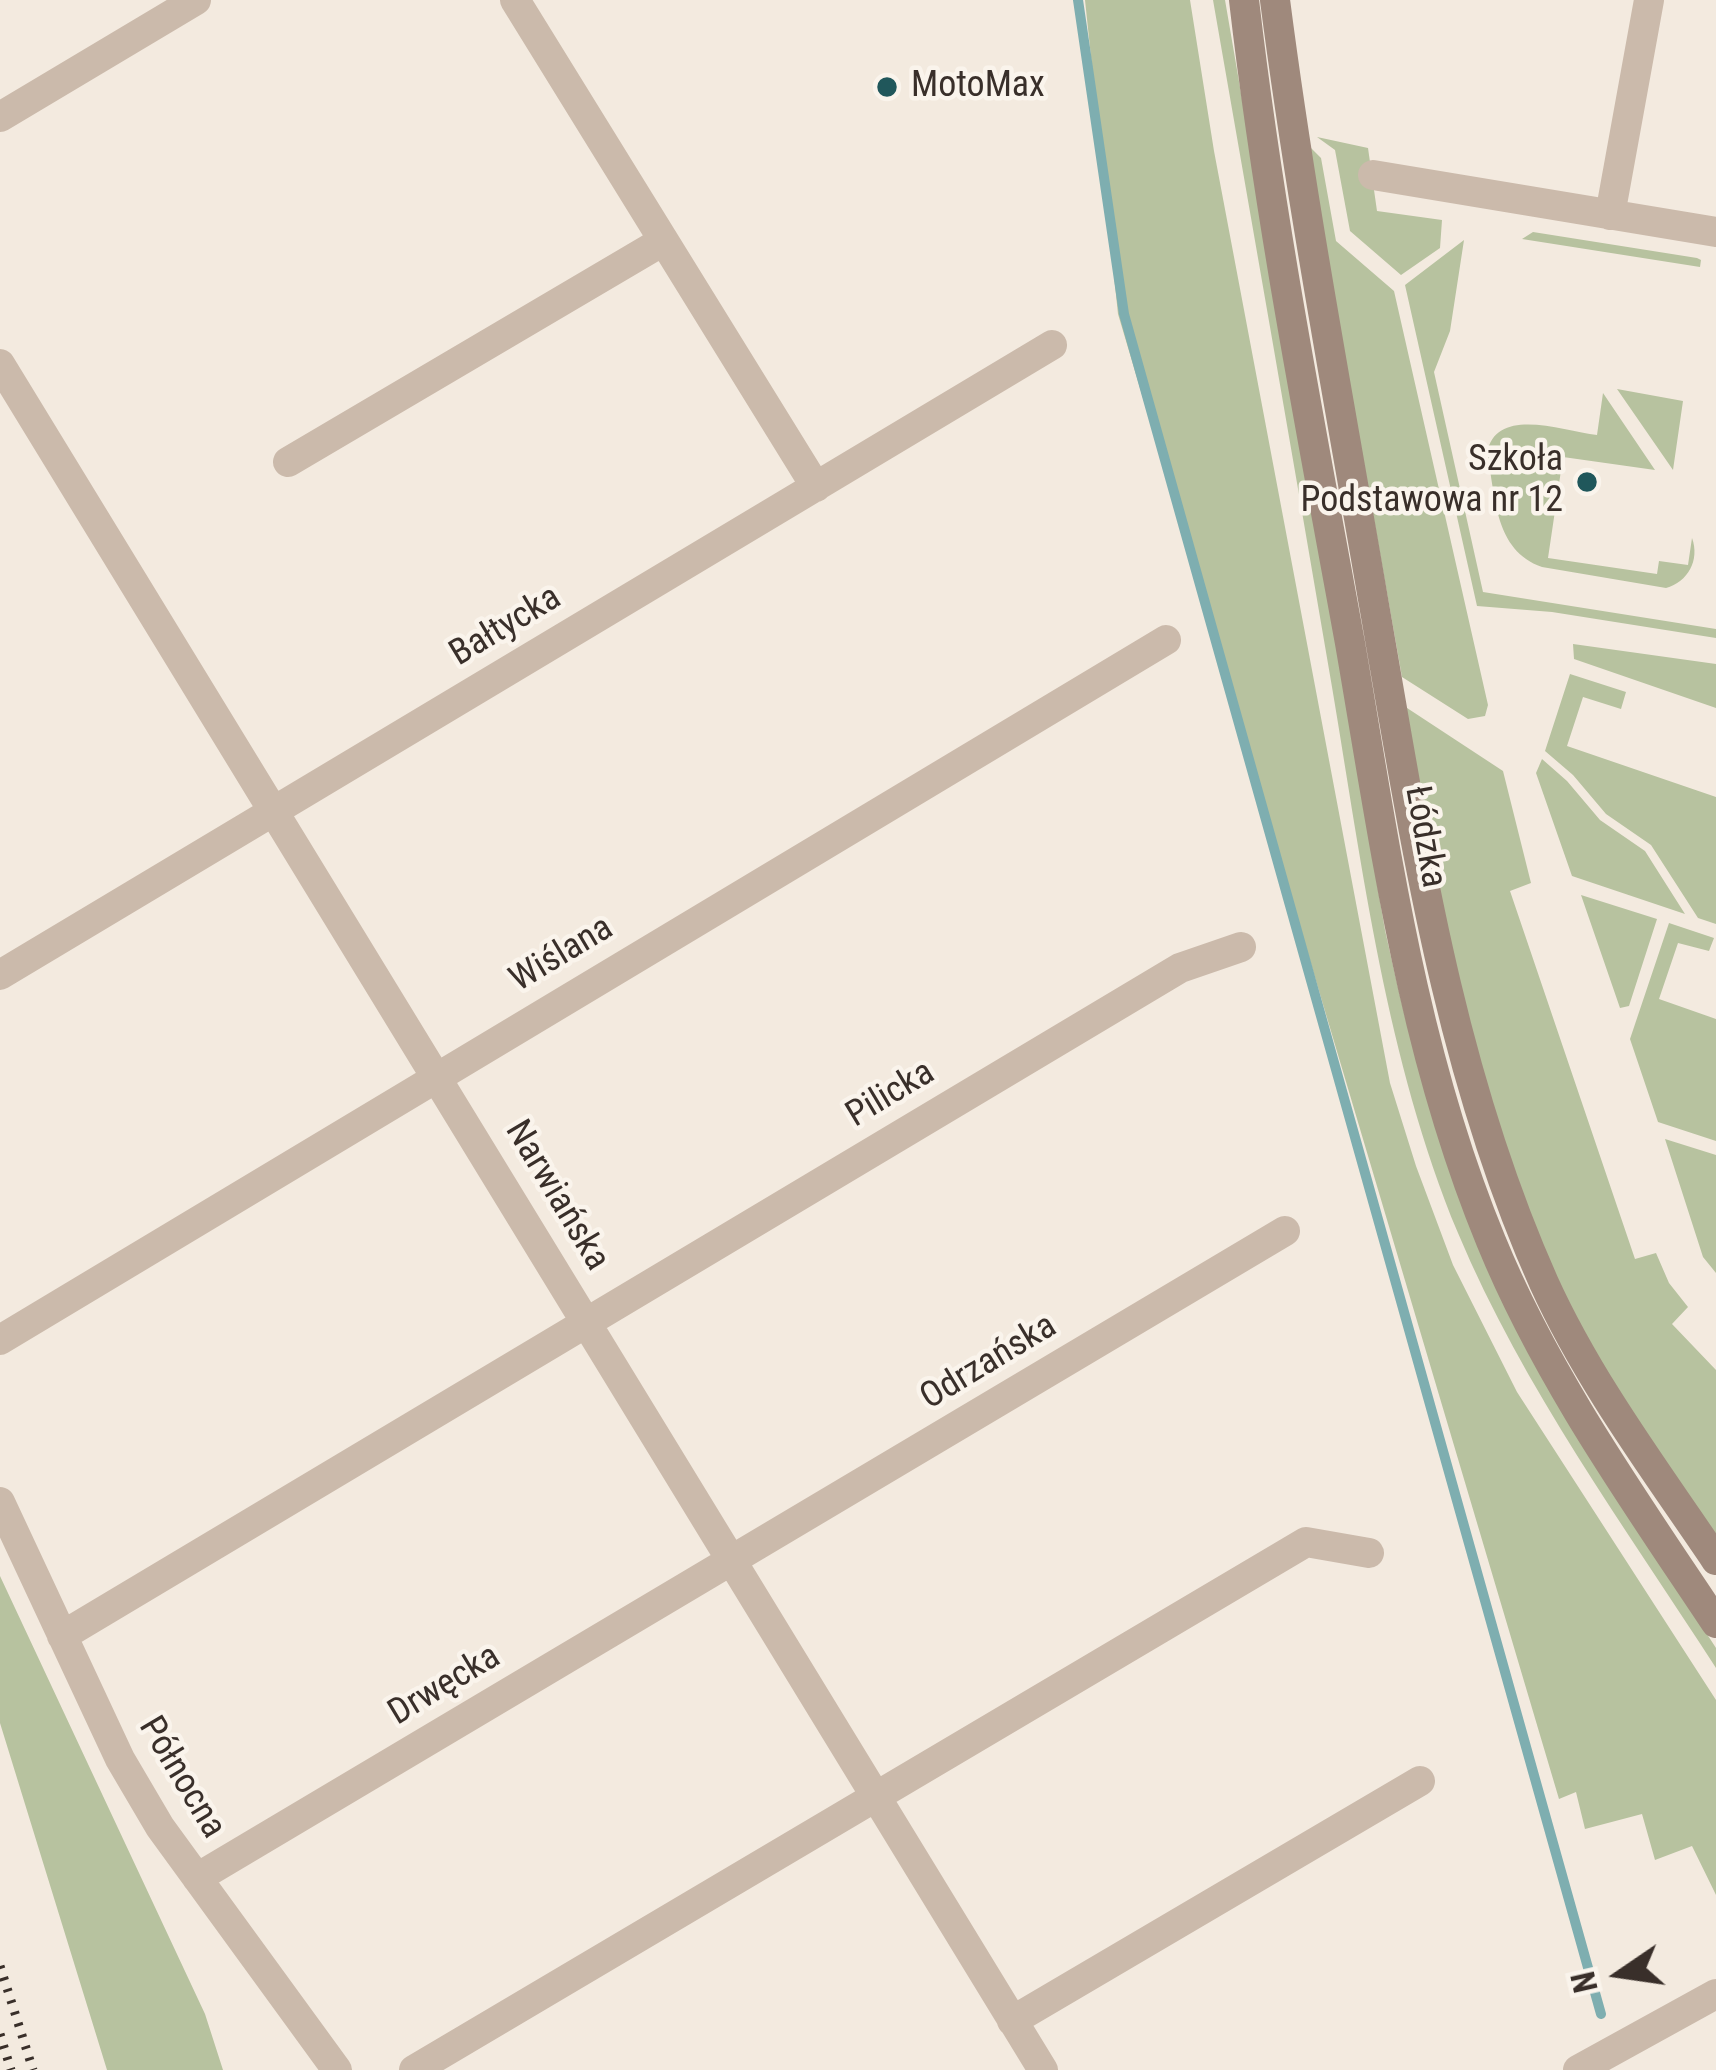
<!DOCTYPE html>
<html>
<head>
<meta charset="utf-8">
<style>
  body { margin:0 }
  #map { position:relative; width:1716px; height:2070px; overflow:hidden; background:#f3eadf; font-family:"Roboto Condensed",sans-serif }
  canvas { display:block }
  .north { position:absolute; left:1560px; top:1914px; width:120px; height:120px; -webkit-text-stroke:9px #faf4ec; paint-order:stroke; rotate:257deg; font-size:33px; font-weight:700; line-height:48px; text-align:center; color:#392f2a }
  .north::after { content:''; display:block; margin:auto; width:42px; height:54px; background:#392f2a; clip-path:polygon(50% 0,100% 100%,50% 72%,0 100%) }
</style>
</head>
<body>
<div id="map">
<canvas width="1716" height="2070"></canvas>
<div class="north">N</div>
</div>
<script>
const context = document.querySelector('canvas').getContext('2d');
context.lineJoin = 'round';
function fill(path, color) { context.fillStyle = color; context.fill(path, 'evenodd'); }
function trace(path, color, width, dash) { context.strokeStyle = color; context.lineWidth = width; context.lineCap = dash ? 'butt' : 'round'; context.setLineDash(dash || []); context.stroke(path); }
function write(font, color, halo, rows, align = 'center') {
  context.font = font + ' "Roboto Condensed",sans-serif'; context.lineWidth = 9; context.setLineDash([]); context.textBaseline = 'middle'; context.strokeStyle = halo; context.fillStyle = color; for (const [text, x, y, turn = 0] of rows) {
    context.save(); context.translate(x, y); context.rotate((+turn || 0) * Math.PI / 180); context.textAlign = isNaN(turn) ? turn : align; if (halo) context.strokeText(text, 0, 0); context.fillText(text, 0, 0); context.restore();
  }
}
const green = new Path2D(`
  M 1085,0 L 1190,0 L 1214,151 L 1390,1083 L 1416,1166 L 1453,1265 L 1517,1392 L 1716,1700 L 1716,1895 L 1692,1846 L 1655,1860 L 1642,1814 L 1585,1829 L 1576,1792 L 1559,1799 L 1118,314 Z
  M 1213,0 L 1225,0 L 1385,930 C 1413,1057 1445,1179 1500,1296 C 1558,1420 1643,1533 1716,1648 L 1716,1668 C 1625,1527 1523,1388 1458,1233 C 1386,1059 1363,871 1332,687 C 1293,458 1253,229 1213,0 Z
  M 1317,137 L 1368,148 L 1377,211 L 1442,220 L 1440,248 L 1401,275 L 1350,231 L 1335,150 Z
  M 1307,144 L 1321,158 L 1336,241 L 1394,291 L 1488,705 L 1485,716 L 1468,719 L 1402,677 Z
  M 1533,232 L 1697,258 L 1701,260 L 1700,267 L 1522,239 Z
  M 1464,240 L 1450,331 L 1434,372 L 1483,592 L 1716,629 L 1716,638 L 1552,612 L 1477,606 L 1405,285 Z
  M 1617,389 L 1683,401 L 1673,470 Z
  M 1603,393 L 1655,470 L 1563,457 L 1548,558 L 1657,574 L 1659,561 L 1688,565 L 1692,538 C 1700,560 1688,582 1666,588 L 1542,567 C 1494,550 1496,497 1487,453 C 1496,405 1563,431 1597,435 Z
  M 1573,644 L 1716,664 L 1716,708 L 1574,659 Z
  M 1570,674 L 1626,692 L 1621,709 L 1583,697 L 1567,746 L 1716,797 L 1716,924 L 1698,918 L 1651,845 L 1606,814 L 1573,775 L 1545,751 Z
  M 1404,706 L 1503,771 L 1531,883 L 1510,891 L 1635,1259 L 1656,1253 L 1669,1283 L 1688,1307 L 1672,1324 L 1716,1370 L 1716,1538 C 1658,1452 1596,1367 1553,1273 C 1471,1093 1440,898 1404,706 Z
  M 1542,759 L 1567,781 L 1600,820 L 1645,851 L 1685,914 L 1572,876 L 1536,773 Z
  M 1581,895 L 1657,919 L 1629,1006 L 1620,1008 Z
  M 1669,923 L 1714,938 L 1709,951 L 1678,943 L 1659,999 L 1716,1019 L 1716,1141 L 1658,1122 L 1630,1039 Z
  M 1665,1139 L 1716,1155 L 1716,1273 L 1703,1257 Z
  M 0,1576 L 205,2014 L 223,2070 L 107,2070 L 0,1723 Z`);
const stream = new Path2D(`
  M 1078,0 L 1124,314 L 1601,2014`);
const minor = new Path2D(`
  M 515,0 L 816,487
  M 1373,175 L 1716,232
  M 1610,215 L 1649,0
  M 0,364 L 1043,2070
  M 288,462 L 663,241
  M 0,975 L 1052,345
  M 0,1340 L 1166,640
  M 0,1502 L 120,1759 L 160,1827 L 337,2070
  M 62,1636 L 1180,968 L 1241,947
  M 197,1878 L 1285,1231
  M 1012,2021 L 1420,1781
  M 414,2070 L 1306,1542 L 1369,1553
  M 1578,2070 L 1716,1994`);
const tertiary = new Path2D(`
  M 0,117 L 196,0`);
const secondary = new Path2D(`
  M 1244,0 C 1269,216 1311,429 1350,643 C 1385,845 1412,1050 1491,1241 C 1547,1378 1635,1501 1716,1623
  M 1275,0 C 1301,201 1339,400 1373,599 C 1414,832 1447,1066 1544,1283 C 1589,1382 1656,1471 1716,1560`);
const rail = new Path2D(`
  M 0,1966 L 33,2070
  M 0,2034 L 11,2070`);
const markers = [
  [887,87,12,"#20575b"],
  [1587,482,12,"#20575b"]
];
const poiNames = [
  ["MotoMax",911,87],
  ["Szkoła",1563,461,"right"],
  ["Podstawowa nr 12",1563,502,"right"]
];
const streetNames = [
  ["Bałtycka",506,627,-31],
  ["Łódzka",1424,837,80],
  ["Wiślana",562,955,-31],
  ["Pilicka",891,1095,-31],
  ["Narwiańska",556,1196,59],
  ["Odrzańska",989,1363,-31],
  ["Drwęcka",445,1686,-31],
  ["Północna",181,1778,59]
];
fill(green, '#b7c29f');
trace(stream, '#7eaeb0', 10);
trace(minor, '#cbbaab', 30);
trace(tertiary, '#cbbaab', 30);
trace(secondary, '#9f897c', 30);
trace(rail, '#392f2a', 9, [3, 9]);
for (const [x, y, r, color] of markers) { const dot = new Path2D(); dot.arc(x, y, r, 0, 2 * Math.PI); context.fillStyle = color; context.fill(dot); trace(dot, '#faf4ec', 4.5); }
write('36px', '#392f2a', '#faf4ec', poiNames, 'left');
write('36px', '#392f2a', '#faf4ec', streetNames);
</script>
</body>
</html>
